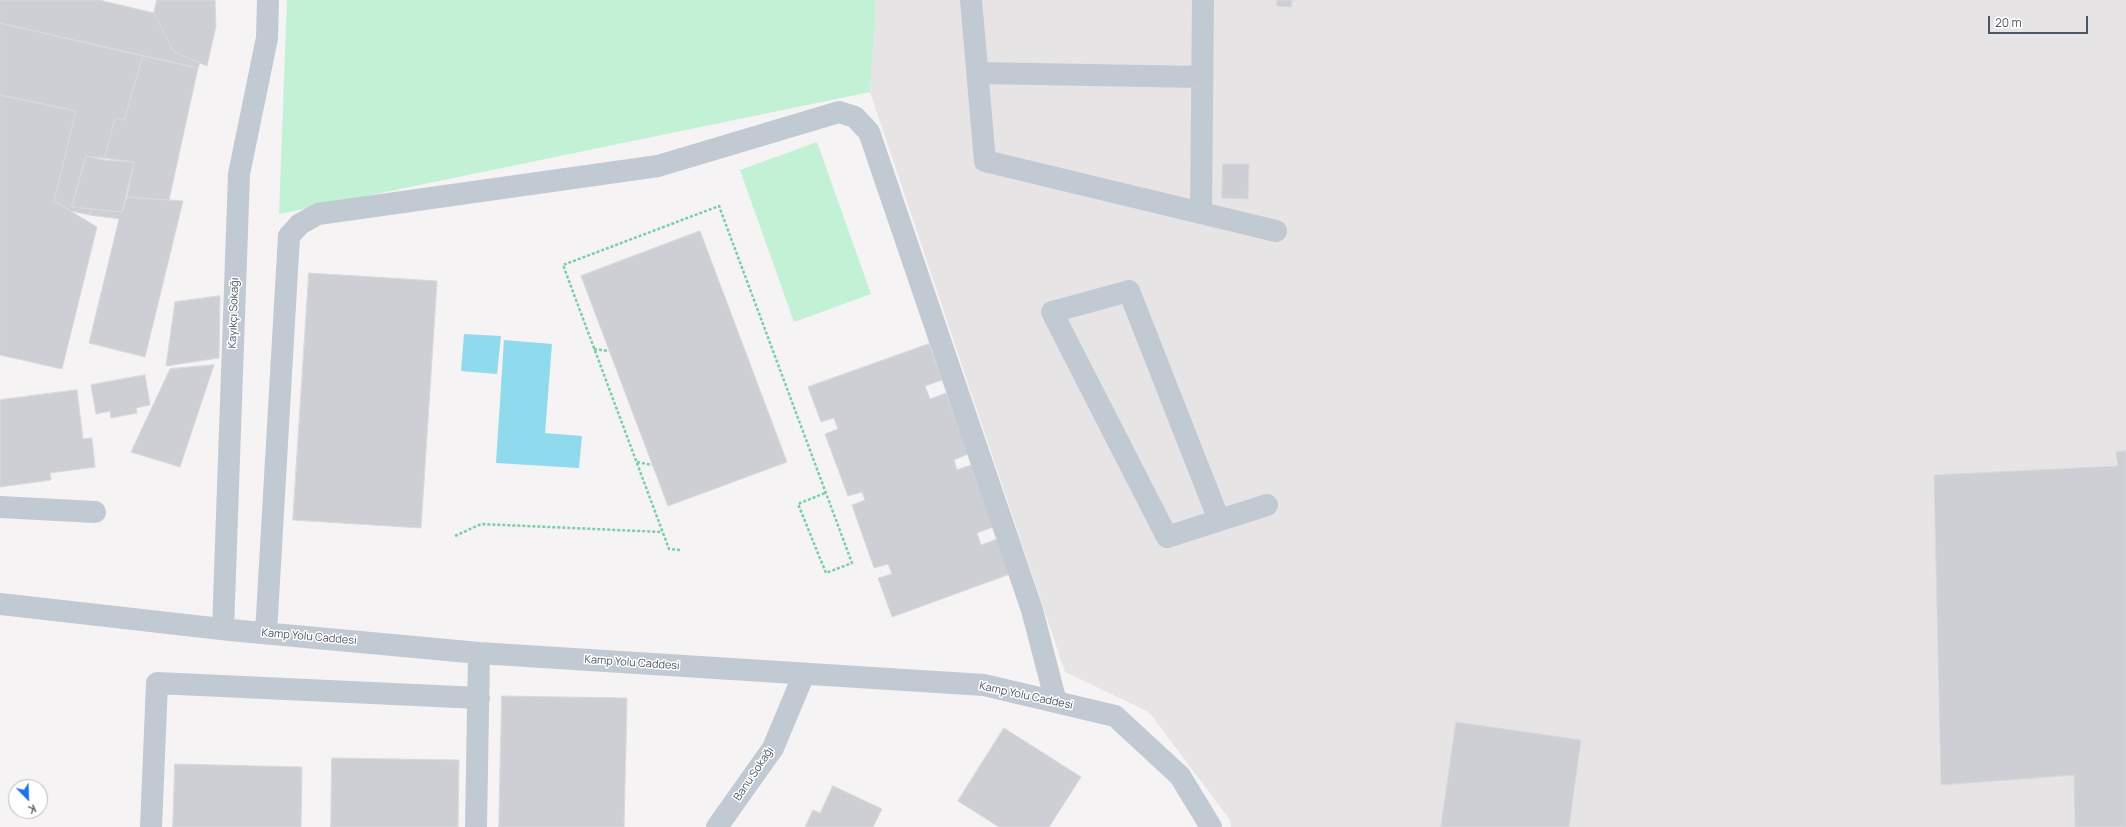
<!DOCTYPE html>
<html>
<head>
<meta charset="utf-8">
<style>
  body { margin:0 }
  #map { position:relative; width:2126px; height:827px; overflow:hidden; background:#f5f3f3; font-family:Manrope,sans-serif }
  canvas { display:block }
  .north { position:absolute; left:8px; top:779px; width:40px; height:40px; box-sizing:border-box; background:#fff; border:1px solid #b7bbc0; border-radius:50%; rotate:157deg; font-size:11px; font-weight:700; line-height:16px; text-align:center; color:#4a5661 }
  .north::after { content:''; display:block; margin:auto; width:14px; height:18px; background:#1a73e8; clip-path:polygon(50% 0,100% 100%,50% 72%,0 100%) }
  .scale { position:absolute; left:1988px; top:16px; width:100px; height:18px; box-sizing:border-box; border:2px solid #4a5661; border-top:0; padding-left:5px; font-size:12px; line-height:14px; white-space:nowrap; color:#4a5661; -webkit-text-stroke:3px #fff; paint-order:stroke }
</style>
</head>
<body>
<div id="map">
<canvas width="2126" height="827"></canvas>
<div class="north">K</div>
<div class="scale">20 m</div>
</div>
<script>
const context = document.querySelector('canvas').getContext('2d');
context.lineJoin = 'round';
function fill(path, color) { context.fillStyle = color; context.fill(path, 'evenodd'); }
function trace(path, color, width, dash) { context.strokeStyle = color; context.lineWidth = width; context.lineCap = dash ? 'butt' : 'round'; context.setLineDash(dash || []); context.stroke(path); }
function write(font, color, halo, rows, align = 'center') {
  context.font = font + ' Manrope,sans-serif'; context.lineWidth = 3; context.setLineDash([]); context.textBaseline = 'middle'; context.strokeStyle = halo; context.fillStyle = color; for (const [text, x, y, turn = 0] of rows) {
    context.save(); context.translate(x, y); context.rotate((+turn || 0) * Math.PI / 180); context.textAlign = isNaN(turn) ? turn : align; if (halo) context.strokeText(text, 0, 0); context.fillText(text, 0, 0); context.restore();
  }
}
const education = new Path2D(`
  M 876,0 L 2126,0 L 2126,827 L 1231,827 L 1230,820 L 1149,712 L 1065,672 L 870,92 Z`);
const green = new Path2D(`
  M 287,0 L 876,0 L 870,92 L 279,214 Z
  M 817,142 L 871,294 L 794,322 L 740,170 Z`);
const water = new Path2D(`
  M 464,334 L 501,336 L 497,374 L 461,371 Z
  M 504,340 L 552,344 L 545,433 L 582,436 L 579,468 L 496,463 Z`);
const building = new Path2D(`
  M 0,0 L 99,0 L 154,13 L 174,52 L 200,63 L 198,68 L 0,23 Z
  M 157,0 L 215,0 L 216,26 L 207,66 L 174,52 L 154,13 Z
  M 1277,0 L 1292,0 L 1291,7 L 1277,6 Z
  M 0,23 L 143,56 L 124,120 L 115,118 L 104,160 L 86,156 L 72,207 L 92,209 L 90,215 L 71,211 L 54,201 L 76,111 L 0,95 Z
  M 143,56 L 198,68 L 169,200 L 127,197 L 134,162 L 104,160 L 115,118 L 124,120 Z
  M 0,95 L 76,111 L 54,201 L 97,227 L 62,369 L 0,355 Z
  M 86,156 L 134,162 L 122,212 L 72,207 Z
  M 1223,164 L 1249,164 L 1248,199 L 1222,198 Z
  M 127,197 L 183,201 L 145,357 L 89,343 L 119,219 L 90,215 L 92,209 L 122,212 Z
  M 700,231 L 787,462 L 668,506 L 581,276 Z
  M 309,273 L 437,281 L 421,528 L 293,520 Z
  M 220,296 L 219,358 L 166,366 L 175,302 Z
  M 929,344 L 942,380 L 925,386 L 930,399 L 946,393 L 968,454 L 954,460 L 957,470 L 971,465 L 993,527 L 977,533 L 981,545 L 997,539 L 1010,574 L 892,617 L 878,578 L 892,574 L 888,564 L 874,568 L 852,505 L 865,500 L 862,492 L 848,496 L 825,434 L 838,429 L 834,418 L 821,422 L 808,387 Z
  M 214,365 L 180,467 L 131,452 L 170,369 Z
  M 145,375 L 150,405 L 136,408 L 137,413 L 111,418 L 110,411 L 96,414 L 91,385 Z
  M 77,390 L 83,439 L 92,438 L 95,467 L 50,473 L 51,480 L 0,487 L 0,400 Z
  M 2126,451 L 2126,827 L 2075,827 L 2074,775 L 1941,785 L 1934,475 L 2118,466 L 2116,452 Z
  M 502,696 L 627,698 L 624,827 L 499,827 Z
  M 1456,722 L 1581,740 L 1569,827 L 1441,827 Z
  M 1004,728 L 1081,777 L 1049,827 L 999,827 L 958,801 Z
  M 332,758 L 459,760 L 458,827 L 331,827 Z
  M 175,764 L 302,767 L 301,827 L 173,827 Z
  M 833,786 L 882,809 L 873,827 L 805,827 L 813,810 L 820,813 Z`);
const path = new Path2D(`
  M 594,349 L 609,351
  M 637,462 L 652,465
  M 455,536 L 481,524 L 662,532
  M 680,550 L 669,549 L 563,265 L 719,206 L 852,563 L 826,573 L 798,504 L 825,493`);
const minor = new Path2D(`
  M 971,0 L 985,161 L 1276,231
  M 977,73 L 1202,77
  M 1201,213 L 1203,0
  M 0,507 L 95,512
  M 1219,520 L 1129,291 L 1052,312 L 1167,537 L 1267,505
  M 0,604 L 230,630 L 479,653 L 984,685 L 1115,716 L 1180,776 L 1211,827
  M 223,629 L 239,174 L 267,38 L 268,0
  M 266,633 L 289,236 L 300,224 L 318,214 L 658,166 L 839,112 L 855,117 L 869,132 L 1032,610 L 1056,702
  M 151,827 L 157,683 L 479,698
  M 476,827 L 479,653
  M 717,827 L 773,748 L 804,674`);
const streetNames = [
  ["Kayıkçı Sokağı",234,313,-88],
  ["Kamp Yolu Caddesi",309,637,5],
  ["Kamp Yolu Caddesi",632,663,4],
  ["Kamp Yolu Caddesi",1026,696,12],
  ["Banu Sokağı",754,774,-56]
];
fill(education, '#e6e4e5');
fill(green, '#c3f1d5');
fill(water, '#90daee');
fill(building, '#cdcfd5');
trace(building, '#d7d9de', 1);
trace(path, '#7ad0a6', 2.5, [3, 2]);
trace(minor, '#c1cad2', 22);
write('11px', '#4a5661', '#fff', streetNames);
</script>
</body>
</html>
